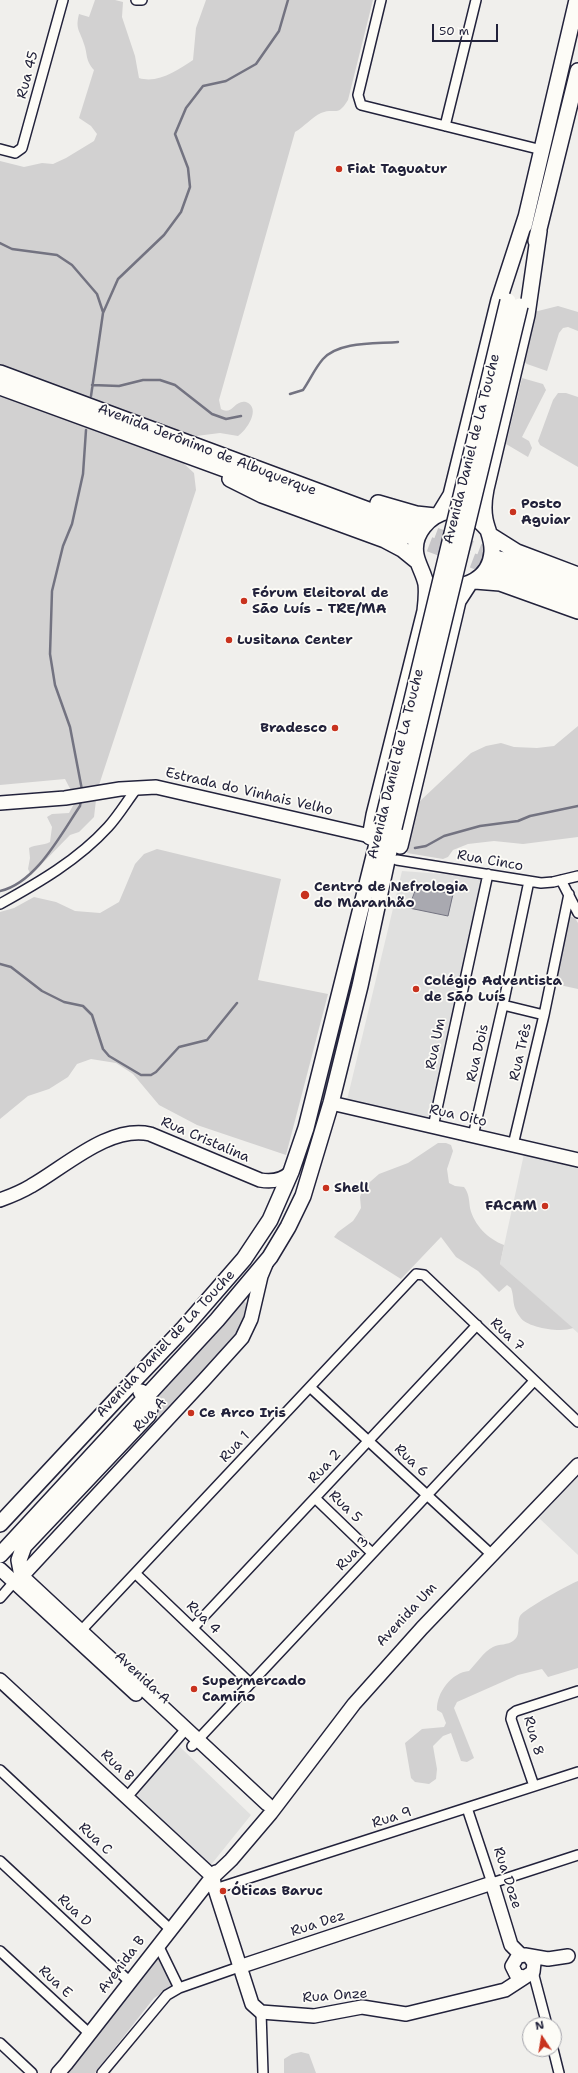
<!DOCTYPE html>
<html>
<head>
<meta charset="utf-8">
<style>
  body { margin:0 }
  #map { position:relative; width:578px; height:2073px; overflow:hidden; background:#f0efec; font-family:"Shantell Sans",sans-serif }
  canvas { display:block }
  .north { position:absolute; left:522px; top:2017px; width:40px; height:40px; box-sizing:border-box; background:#fdfcf7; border:1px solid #a5a5ac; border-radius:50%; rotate:348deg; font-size:11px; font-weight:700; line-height:16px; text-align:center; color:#22223b }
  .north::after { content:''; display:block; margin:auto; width:14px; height:18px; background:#c8321e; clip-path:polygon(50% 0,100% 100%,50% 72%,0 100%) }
  .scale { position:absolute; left:432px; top:24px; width:66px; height:18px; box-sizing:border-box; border:2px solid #22223b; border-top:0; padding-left:5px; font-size:12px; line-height:14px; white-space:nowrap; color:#22223b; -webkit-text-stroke:3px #fdfcf7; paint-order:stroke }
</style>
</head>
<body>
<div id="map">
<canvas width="578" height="2073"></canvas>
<div class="north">N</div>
<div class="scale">50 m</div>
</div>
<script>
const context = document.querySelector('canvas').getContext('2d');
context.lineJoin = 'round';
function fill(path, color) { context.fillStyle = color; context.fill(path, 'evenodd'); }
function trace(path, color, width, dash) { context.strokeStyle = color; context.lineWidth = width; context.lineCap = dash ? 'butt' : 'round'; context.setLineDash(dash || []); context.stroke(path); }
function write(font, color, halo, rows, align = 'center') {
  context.font = font + ' "Shantell Sans",sans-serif'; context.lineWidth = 3.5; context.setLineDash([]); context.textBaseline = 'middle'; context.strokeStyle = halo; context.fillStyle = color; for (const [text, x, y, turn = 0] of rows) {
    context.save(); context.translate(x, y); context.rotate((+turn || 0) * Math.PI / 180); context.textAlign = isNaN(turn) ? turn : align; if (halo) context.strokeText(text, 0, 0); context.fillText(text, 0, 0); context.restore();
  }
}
const built = new Path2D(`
  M 402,871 L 483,877 L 429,1121 L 347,1100 Z
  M 524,1154 L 578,1166 L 578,1333 L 500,1264 Z
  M 578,1475 L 578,1555 L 539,1518 Z
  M 179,1746 L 251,1815 L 210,1866 L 134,1795 Z`);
const green = new Path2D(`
  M 95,0 L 115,0 L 123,2 L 122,17 L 135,56 L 139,78 C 158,84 178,70 193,60 L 196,28 L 206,0 L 373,0 L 348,100 C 337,118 336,107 321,113 C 312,117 304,127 295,132 L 219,400 L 221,409 C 232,416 235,399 246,402 C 262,408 246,431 238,436 L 220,433 L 188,437 L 0,368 L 0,161 L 24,167 L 42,163 L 53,164 L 66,158 L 94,141 L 97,134 L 91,126 L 79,118 L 94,70 C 85,60 88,55 84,44 C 80,30 75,30 79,14 L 89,17 Z
  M 558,306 L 578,312 L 578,331 L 568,327 L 563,328 L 559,333 L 547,371 L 527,364 L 521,360 L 534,312 Z
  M 522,378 L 543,384 L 546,390 L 522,437 L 529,441 L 532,448 L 528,457 L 506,444 Z
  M 558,393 L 566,393 L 578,397 L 578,467 L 540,445 L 538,441 L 553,400 Z
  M 0,395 L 180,460 L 194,473 L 196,490 L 99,785 L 95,791 L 96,800 L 94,817 L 79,832 L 70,835 L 31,875 L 28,869 L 30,858 L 29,848 C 36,844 43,846 50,842 L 52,827 L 47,817 L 52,814 L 69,813 L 76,800 L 65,779 L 0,785 Z
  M 578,726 L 578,837 L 523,844 L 494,841 L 468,844 L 453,850 L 448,857 L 443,859 L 407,853 L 419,802 L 471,753 L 486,746 L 501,743 L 514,747 L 537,748 L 554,746 Z
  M 157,849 L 281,879 L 258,980 L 328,994 L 286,1155 L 197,1125 L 159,1105 L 133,1074 L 116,1063 L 91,1059 L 77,1064 L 68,1077 L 49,1089 L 28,1096 L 0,1119 L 0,912 L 14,908 L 34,897 L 56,902 L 75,911 L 100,913 L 119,902 L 135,864 L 144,854 Z
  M 571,917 L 575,918 L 578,923 L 578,989 L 555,984 L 567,918 Z
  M 438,1143 L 446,1143 L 451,1145 L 453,1151 L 447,1169 L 449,1183 L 455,1186 L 464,1187 C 469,1193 469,1200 470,1208 C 474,1225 488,1239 504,1245 L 500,1264 L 573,1328 C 561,1333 527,1328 520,1317 C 511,1305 515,1299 511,1288 L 507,1285 L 499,1292 L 478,1271 L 456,1257 L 441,1237 L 401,1279 L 334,1237 L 338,1232 L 353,1221 L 357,1215 L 361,1208 L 360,1197 L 363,1188 L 379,1174 L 408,1163 Z
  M 244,1301 L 251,1309 L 237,1335 L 155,1427 L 159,1417 L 157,1398 Z
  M 578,1581 L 578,1668 L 548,1677 L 542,1669 L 518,1675 L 457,1702 L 454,1708 L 474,1758 L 467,1762 L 461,1761 L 451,1733 L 443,1736 L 433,1746 L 437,1769 L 436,1779 L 429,1784 L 415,1782 L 411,1778 L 405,1743 L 422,1729 L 444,1727 L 446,1723 L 442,1713 L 437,1710 C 436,1693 452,1672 469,1671 C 476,1664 484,1651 493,1647 C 499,1644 508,1645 513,1641 C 522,1635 516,1624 520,1616 C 524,1609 570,1584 578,1581 Z
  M 158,1955 L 173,1986 L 154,1998 L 95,2073 L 65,2073 Z
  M 301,2052 L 309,2054 L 316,2073 L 284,2073 L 284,2059 L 292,2054 Z`);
const water = new Path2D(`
  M 417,887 L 453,894 L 448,916 L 409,908 Z`);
const stream = new Path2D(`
  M 0,243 L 12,249 L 57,255 L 72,265 L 97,294 L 103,312
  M 92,385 L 119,386 L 143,380 L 160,380 L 175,385 L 212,414 L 226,419 L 241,416
  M 290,394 L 303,390 C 310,380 315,368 323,359 C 340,341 376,344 398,342
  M 91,396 L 103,313 L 118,279 L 164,235 L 181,212 L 190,187 L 188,168 L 175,134 L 186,108 L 203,86 L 226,81 L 256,64 L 279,31 L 288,0
  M 82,790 L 70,727 L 55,685 L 50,654 L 52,591 L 63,546 L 72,524 L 83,474 L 86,430
  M 415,848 L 426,846 L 444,836 L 480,826 L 518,821 L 530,816 L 578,806
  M 0,891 C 36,883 61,834 80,806 L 81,799
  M 0,964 L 11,967 L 42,991 L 64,1002 L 83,1006 L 92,1015 L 103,1049 L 109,1056 L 141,1075 L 151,1075 L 156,1072 L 179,1047 L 207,1040 L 237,1003`);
const primaryTunnel = new Path2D(`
  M 414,527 L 500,559
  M 408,536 L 495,569`);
const street = new Path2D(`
  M 136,0 L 142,0
  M 381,0 L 358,95 L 361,105 L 542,150
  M 445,126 L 476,0
  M 0,149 L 15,153 L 22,148 L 63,0
  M 397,860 L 541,883 L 553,882 L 578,876
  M 561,880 L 578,913
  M 0,904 C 38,883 78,860 108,827 C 119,815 127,801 137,788
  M 503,1005 L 544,1015
  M 433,1127 L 488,874
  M 473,1136 L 503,1005 L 529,881
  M 513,1145 L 544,1015 L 569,894
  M 311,1388 L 492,1555
  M 315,1498 L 372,1553
  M 136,1574 L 250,1683
  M 0,1598 L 14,1582
  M 193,1628 L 477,1325
  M 77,1635 L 416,1274 L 424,1275 L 578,1422
  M 192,1746 L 534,1381
  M 0,1770 L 170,1929
  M 534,1786 L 511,1719 L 512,1714 L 516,1711 L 578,1691
  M 127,1797 L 186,1729
  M 467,1808 L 492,1883 L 578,1855
  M 0,1861 L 129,1981
  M 215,1889 L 578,1772
  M 158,1945 L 179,1988
  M 0,1951 L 90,2034
  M 533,1972 L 547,2025
  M 261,2012 L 263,2073
  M 0,2043 L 32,2073
  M 553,2049 L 559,2073
  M 102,2073 L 167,1995 L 179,1988 L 239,1967`);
const secondary = new Path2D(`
  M 0,803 L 65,798 L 120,789 L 156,787 L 370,836
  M 331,1103 L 578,1160
  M 0,1200 C 11,1196 21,1192 31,1186 C 65,1167 109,1125 150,1134 L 260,1180 C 271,1182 282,1181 291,1172
  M 266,1264 L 261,1276 L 251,1319 L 242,1338 L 204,1380 L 22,1576 L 267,1804
  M 0,1569 L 136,1694
  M 0,1680 L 213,1877
  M 213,1877 L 231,1860 L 271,1813 L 354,1704 L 422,1628 L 578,1465
  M 213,1877 L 215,1889 L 252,2004 L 261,2012 L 314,2016 L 362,2007 L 406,2014 L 505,1990 L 525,1977
  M 529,1956 L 534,1963 L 533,1972 L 525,1977 L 517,1976 L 512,1966 L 518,1956 L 525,1955 L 548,1959 L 568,1956
  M 239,1967 L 492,1883 L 511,1945 L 521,1955
  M 58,2073 L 66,2064 L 216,1872`);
const primary = new Path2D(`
  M 524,226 L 577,0
  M 536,241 L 578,71
  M 0,373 L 414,527
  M 0,387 L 408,536
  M 230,479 L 262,495 L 385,540 L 402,549 L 418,562
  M 378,503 L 416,514 L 435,516
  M 440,513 L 451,495 L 499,300 L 526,217
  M 490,535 L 517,552 L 578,575
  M 500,559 L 578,587
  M 495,569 L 578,599
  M 475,581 L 500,583 L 578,611
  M 440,584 C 464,591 490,579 492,552 C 493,540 487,530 485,519 C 483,509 484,499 486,489 L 527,315 L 539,231
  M 370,837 L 374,815 L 425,611 C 426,603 427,593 426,584 C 424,574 418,565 416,555 C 412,534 429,515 449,511 C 465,508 478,518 488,530
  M 400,846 L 455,614 L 458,601 L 469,584
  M 0,1524 L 125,1390 L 184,1328 L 244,1259 L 270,1220 L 291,1172 L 306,1128 L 382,824
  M 0,1555 L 217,1320 L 270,1257 L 288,1227 L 303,1196 L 331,1103 L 360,986 L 394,828
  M 22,1576 L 19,1560 L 24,1546 L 148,1415 C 152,1405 151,1397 141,1392`);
const primaryBridge = new Path2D(`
  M 382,824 L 508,301
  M 394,828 L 520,306`);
const markers = [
  [339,169,4,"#c8321e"],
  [513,512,4,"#c8321e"],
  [244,601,4,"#c8321e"],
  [229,640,4,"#c8321e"],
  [335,728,4,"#c8321e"],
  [305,895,5,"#c8321e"],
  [416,989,4,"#c8321e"],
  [326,1188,4,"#c8321e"],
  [545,1206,4,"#c8321e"],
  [191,1413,4,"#c8321e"],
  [194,1689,4,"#c8321e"],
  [223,1891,4,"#c8321e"]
];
const streetNames = [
  ["Rua 45",28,75,-75],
  ["Avenida Daniel de La Touche",472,449,-76],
  ["Avenida Jerônimo de Albuquerque",207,450,21],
  ["Avenida Daniel de La Touche",396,764,-76],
  ["Estrada do Vinhais Velho",249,792,13],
  ["Rua Cinco",490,861,10],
  ["Rua Um",436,1044,-78],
  ["Rua Três",521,1052,-77],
  ["Rua Dois",478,1053,-77],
  ["Rua Oito",458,1116,13],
  ["Rua Cristalina",205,1140,23],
  ["Rua 7",507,1335,44],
  ["Avenida Daniel de La Touche",166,1344,-47],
  ["Rua A",150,1415,-47],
  ["Rua 1",235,1447,-47],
  ["Rua 6",411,1461,43],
  ["Rua 2",325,1467,-47],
  ["Rua 5",345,1507,44],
  ["Rua 3",353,1554,-47],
  ["Avenida Um",407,1615,-47],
  ["Rua 4",203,1618,44],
  ["Avenida A",142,1678,43],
  ["Rua 8",533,1736,74],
  ["Rua B",117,1766,43],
  ["Rua 9",392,1818,-18],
  ["Rua C",95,1839,43],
  ["Rua Doze",507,1878,72],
  ["Rua D",74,1911,43],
  ["Rua Dez",318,1924,-18],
  ["Avenida B",122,1965,-53],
  ["Rua E",55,1982,43],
  ["Rua Onze",335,1996,-4]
];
const poiNames = [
  ["Fiat Taguatur",347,169],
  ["Posto",521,504],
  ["Aguiar",521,520],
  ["Fórum Eleitoral de",252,593],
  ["São Luís - TRE/MA",252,609],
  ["Lusitana Center",237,640],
  ["Bradesco",327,728,"right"],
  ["Centro de Nefrologia",314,887],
  ["do Maranhão",314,903],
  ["Colégio Adventista",424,981],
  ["de São Luís",424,997],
  ["Shell",334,1188],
  ["FACAM",537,1206,"right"],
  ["Ce Arco Iris",199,1413],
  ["Supermercado",202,1681],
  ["Camiño",202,1697],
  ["Óticas Baruc",231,1891]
];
fill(built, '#e0e0df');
fill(green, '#d2d1d1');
fill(water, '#a9a9b0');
trace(water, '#737381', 1);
trace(stream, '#737381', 2.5);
trace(primaryTunnel, '#c7c6c9', 15, [15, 8]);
trace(street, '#22223b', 12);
trace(secondary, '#22223b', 16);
trace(primary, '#22223b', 18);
trace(street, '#fdfcf7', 9);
trace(secondary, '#fdfcf7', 13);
trace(primary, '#fdfcf7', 15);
trace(primaryBridge, '#22223b', 18, []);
trace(primaryBridge, '#fdfcf7', 15);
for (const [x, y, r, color] of markers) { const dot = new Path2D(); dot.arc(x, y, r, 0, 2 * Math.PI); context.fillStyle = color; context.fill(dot); trace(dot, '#fdfcf7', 1.5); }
write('14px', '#22223b', '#fdfcf7', streetNames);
write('bold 14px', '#22223b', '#fdfcf7', poiNames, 'left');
</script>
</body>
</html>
